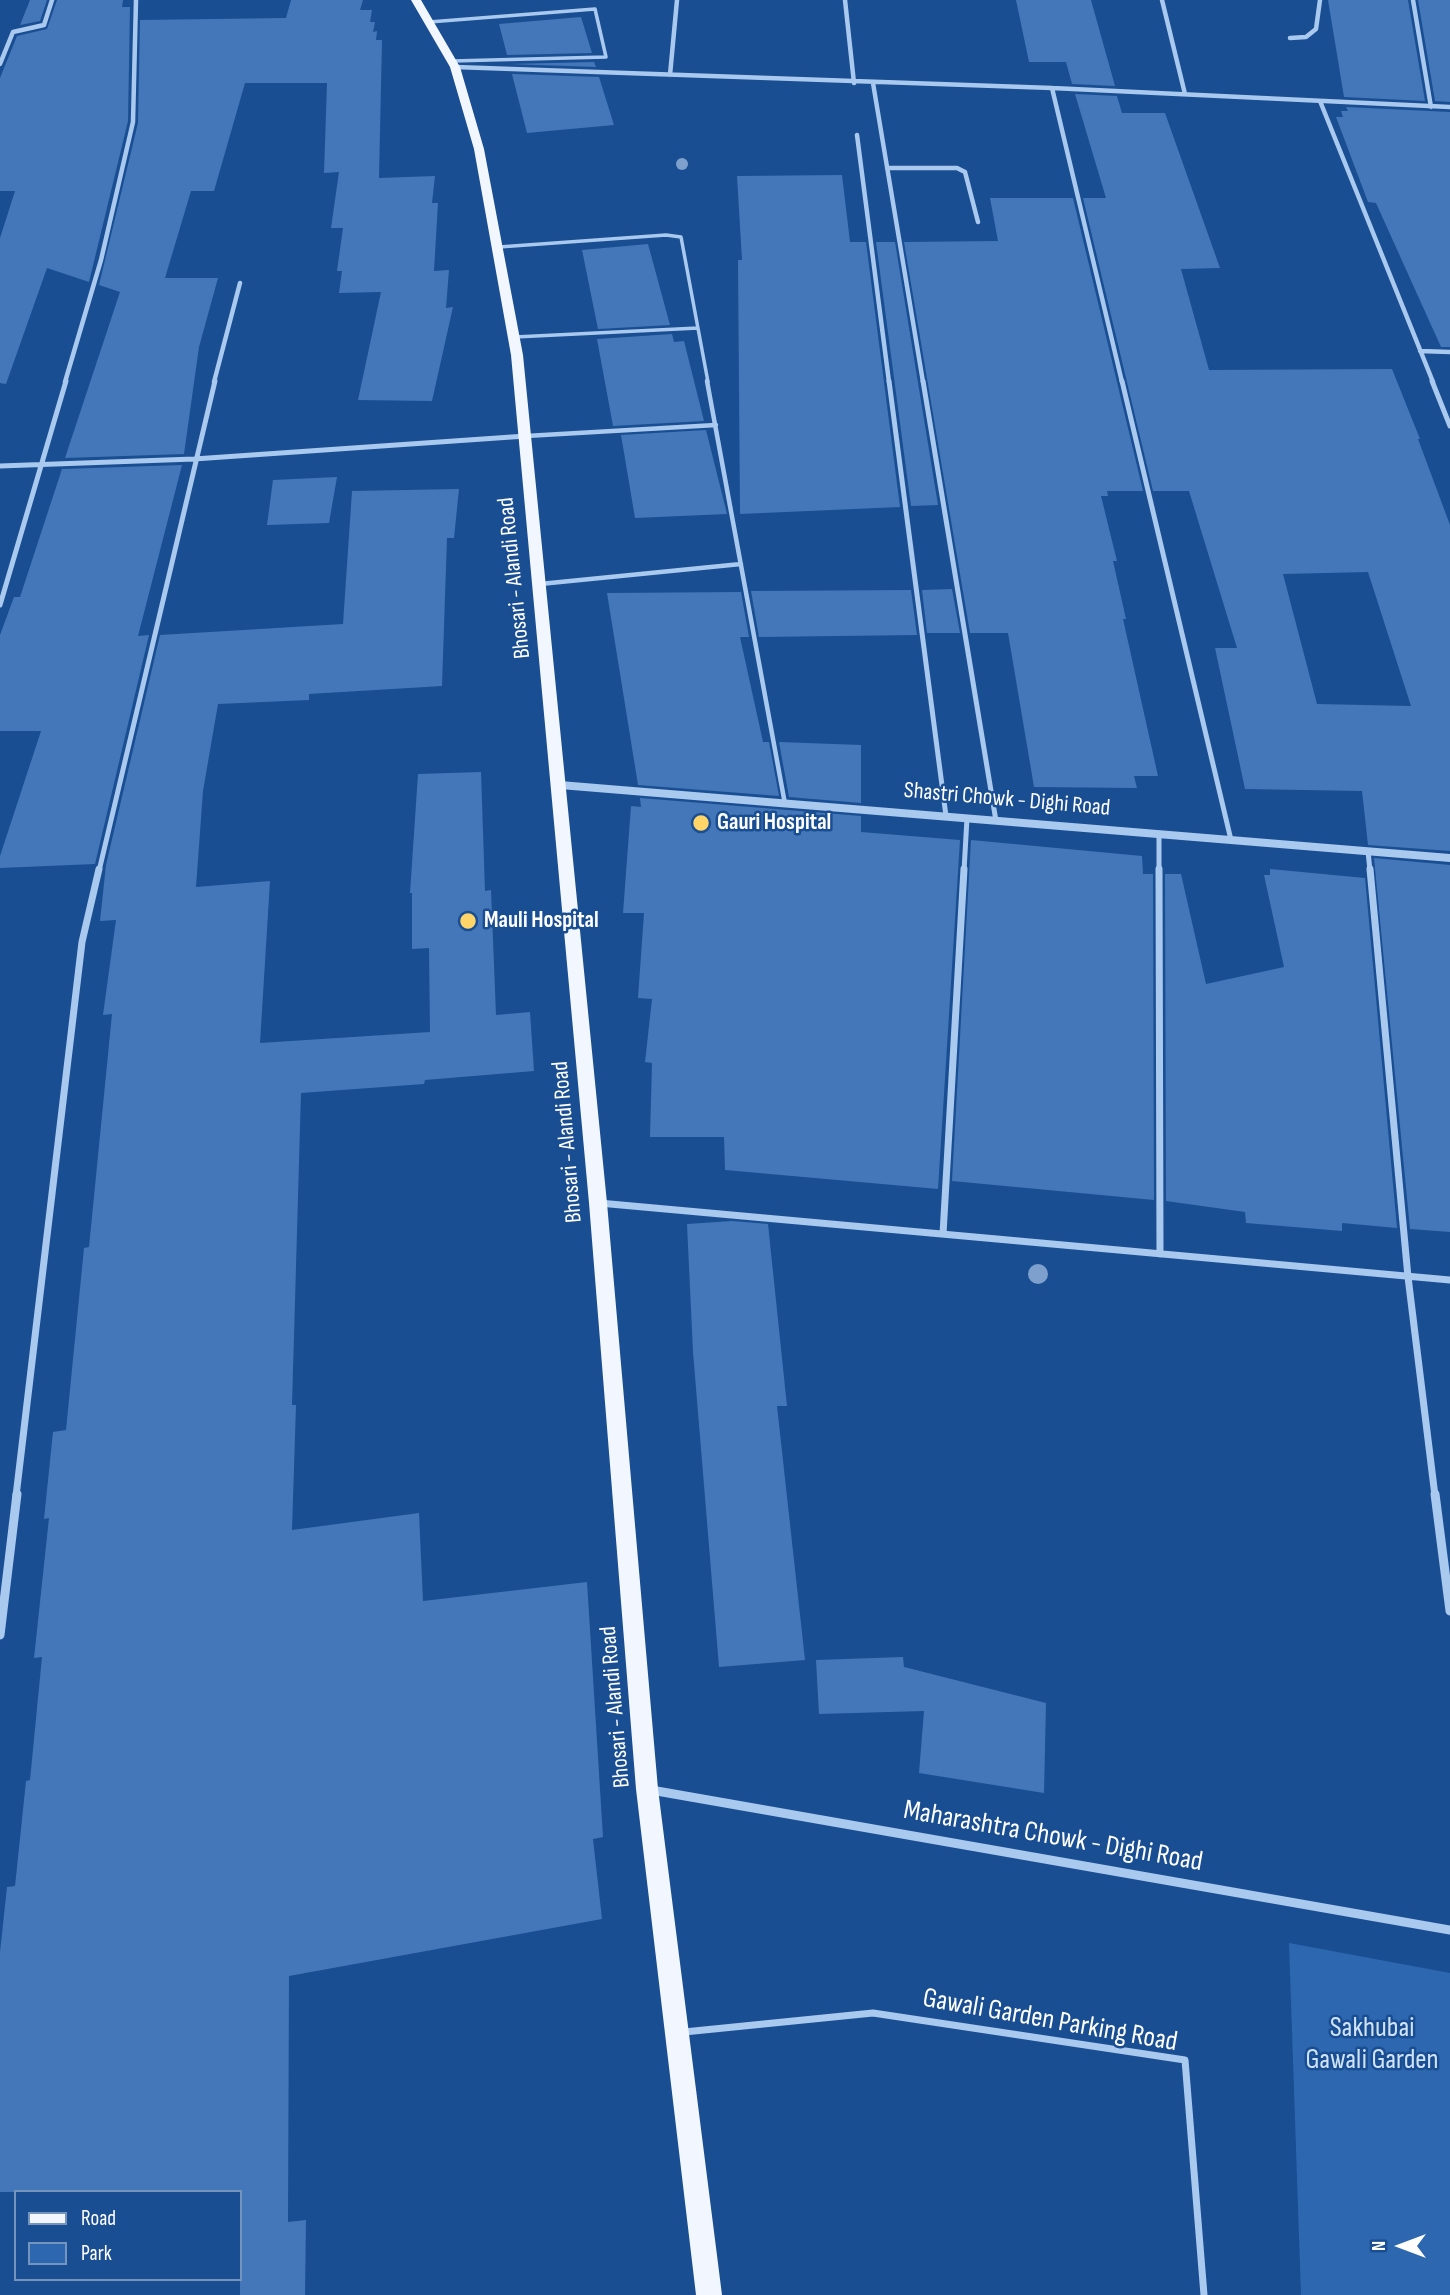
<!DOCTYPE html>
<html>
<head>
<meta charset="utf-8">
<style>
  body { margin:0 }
  #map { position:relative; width:1450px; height:2295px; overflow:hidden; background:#1a4e92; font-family:"Sofia Sans Condensed",sans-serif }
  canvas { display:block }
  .legend { position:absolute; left:14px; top:2190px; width:228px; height:91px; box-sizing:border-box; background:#1a4e92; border:2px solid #7695be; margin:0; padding:9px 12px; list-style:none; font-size:21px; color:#fff }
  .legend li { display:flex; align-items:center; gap:14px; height:35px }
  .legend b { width:35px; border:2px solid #7695be }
  .north { position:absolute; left:1366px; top:2211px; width:70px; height:70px; -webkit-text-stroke:5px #1a4e92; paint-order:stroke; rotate:270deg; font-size:19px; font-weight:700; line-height:28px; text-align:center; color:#fff }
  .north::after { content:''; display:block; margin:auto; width:24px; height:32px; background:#fff; clip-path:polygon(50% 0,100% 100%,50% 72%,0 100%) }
</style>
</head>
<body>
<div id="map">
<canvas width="1450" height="2295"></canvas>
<ul class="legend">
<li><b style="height:9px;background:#f2f7ff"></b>Road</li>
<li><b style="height:19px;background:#2d67b0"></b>Park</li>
</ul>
<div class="north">N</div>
</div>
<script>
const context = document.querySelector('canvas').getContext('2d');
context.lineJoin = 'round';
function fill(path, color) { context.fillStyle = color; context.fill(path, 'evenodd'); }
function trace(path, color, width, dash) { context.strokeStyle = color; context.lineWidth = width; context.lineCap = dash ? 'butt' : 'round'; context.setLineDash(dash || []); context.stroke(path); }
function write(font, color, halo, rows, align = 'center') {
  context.font = font + ' "Sofia Sans Condensed",sans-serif'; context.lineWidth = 5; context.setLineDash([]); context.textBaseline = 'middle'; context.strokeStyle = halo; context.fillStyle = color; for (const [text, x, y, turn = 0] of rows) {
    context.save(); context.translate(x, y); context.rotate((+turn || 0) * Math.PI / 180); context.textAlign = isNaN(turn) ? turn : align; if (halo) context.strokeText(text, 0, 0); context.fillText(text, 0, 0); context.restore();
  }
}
const green = new Path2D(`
  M 1289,1943 L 1450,1973 L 1450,2295 L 1301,2295 Z`);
const building = new Path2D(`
  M 30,0 L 47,0 L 40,21 L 20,25 Z
  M 57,0 L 123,0 L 122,7 L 130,7 L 128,121 L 89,282 L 47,268 L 6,384 L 0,383 L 0,238 L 15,191 L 0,191 L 0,78 L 17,36 L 47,29 Z
  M 291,0 L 363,0 L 360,10 L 372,10 L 370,22 L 375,22 L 373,32 L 377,31 L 376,40 L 382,40 L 379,178 L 435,176 L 432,203 L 438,203 L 434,271 L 449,270 L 446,308 L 453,307 L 432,401 L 358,400 L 381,292 L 339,293 L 342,271 L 337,271 L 343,228 L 331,228 L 339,172 L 324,173 L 327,83 L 245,83 L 214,191 L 191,191 L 165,278 L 218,278 L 199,347 L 184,454 L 65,458 L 120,292 L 99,285 L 138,123 L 140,20 L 286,18 Z
  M 1016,0 L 1091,0 L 1115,86 L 1072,84 L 1066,62 L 1029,62 Z
  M 1328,0 L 1408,0 L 1425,101 L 1344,97 Z
  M 1418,0 L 1450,0 L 1450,102 L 1435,101 Z
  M 581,17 L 592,53 L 507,55 L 499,24 Z
  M 594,62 L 596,67 L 509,64 Z
  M 512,74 L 599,77 L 614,125 L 527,133 Z
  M 1075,94 L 1117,96 L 1122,113 L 1165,113 L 1220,268 L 1181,269 L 1209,370 L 1392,369 L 1420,439 L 1418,439 L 1450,525 L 1450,851 L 1368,845 L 1362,791 L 1245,789 L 1215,648 L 1237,648 L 1189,491 L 1153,491 L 1083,198 L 1106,198 ZM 1368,572 L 1411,706 L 1317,704 L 1283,574 Z
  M 1346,107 L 1450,112 L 1450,347 L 1441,347 L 1376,203 L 1368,202 L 1336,117 L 1343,117 L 1341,111 L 1348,111 Z
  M 842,175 L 850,242 L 866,242 L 900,507 L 740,514 L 738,260 L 742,260 L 737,176 Z
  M 990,198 L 1073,198 L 1143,491 L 1107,491 L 1108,496 L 1101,496 L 1117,561 L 1113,561 L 1126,619 L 1123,619 L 1158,776 L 1134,776 L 1137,788 L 1034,787 L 1008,633 L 970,633 L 904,242 L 998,241 Z
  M 876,242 L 895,242 L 938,505 L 911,506 Z
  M 648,244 L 670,325 L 598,329 L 582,250 Z
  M 672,334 L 674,342 L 684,341 L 704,421 L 613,426 L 597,339 Z
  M 706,430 L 727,514 L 635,518 L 621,435 Z
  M 182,465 L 138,636 L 149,635 L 95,864 L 0,868 L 0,856 L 41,731 L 0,731 L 0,635 L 14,597 L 20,597 L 62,469 Z
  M 337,477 L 329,523 L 267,525 L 273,480 Z
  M 459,489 L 454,538 L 447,538 L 442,686 L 309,694 L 309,700 L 218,704 L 203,791 L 196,887 L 270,881 L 260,1043 L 430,1032 L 429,948 L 412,949 L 412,893 L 410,893 L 418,774 L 481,772 L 485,891 L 491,890 L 496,1015 L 530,1012 L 534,1071 L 425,1080 L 424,1084 L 301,1093 L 292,1405 L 296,1405 L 292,1530 L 419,1513 L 423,1601 L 587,1582 L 603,1837 L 593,1839 L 602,1919 L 289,1976 L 288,2222 L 306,2220 L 305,2295 L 240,2295 L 240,2192 L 0,2192 L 0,1952 L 7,1887 L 15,1886 L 26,1781 L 30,1780 L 42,1657 L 34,1658 L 49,1518 L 44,1519 L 53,1432 L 66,1430 L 84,1248 L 89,1247 L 112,1014 L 103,1015 L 116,920 L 100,921 L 106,865 L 160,635 L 343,624 L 352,491 Z
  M 952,589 L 960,633 L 927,633 L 922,590 Z
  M 911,590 L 917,635 L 759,637 L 751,591 Z
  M 741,592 L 749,637 L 740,637 L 763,742 L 769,742 L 779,796 L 638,785 L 607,593 Z
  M 779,742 L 861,745 L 861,803 L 789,797 Z
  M 640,798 L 861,816 L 861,832 L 960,840 L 938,1189 L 725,1170 L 724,1137 L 650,1137 L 652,1063 L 645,1062 L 652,999 L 638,998 L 644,913 L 623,913 L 631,806 L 641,807 Z
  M 971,840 L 1142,856 L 1143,874 L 1153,874 L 1154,1200 L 952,1181 Z
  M 1374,858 L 1450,865 L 1450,1232 L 1410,1229 Z
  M 1270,869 L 1365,878 L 1397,1228 L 1342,1223 L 1342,1231 L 1246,1223 L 1245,1212 L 1166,1201 L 1165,874 L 1181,874 L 1206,984 L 1284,967 L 1264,875 L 1270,875 Z
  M 732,1221 L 768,1224 L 787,1406 L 777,1406 L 805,1660 L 719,1667 L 693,1352 L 687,1224 Z
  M 903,1657 L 904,1667 L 1046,1703 L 1044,1793 L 919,1773 L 924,1711 L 819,1714 L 816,1660 Z`);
const serviceFar2 = new Path2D(`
  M 429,22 L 595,9 L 606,57 L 452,61
  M 499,247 L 666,235 L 681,237 L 708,382
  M 515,337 L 698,328`);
const serviceFar1 = new Path2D(`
  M 707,381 L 785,804
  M 526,436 L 716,425
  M 540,584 L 741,564`);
const service = new Path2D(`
  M 684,2032 L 873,2013 L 1185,2060 L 1204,2295`);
const minorFar3 = new Path2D(`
  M 845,0 L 854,83
  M 1162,0 L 1185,94
  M 1413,0 L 1431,107
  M 1290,38 L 1306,37 L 1316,29 L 1320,0
  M 0,64 L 13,32 L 44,25 L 52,0
  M 455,67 L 1052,88 L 1450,107
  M 670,75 L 677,0
  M 873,83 L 923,382
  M 1052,88 L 1122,382
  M 1320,101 L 1433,382
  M 857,135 L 889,382
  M 887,168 L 957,168 L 965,172 L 978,222
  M 1420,351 L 1450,352
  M 65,382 L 101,260 L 133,122 L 136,0
  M 214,382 L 240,283`);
const minorFar2 = new Path2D(`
  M 889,381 L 946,816
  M 923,381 L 996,821
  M 1122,381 L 1231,840
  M 1432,381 L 1450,426
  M 0,466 L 194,459 L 526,436
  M 0,605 L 66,381
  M 1159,834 L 1159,871
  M 1368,851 L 1370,871
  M 99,871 L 215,381
  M 964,871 L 967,818`);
const minorFar1 = new Path2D(`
  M 1159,869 L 1160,1254
  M 1370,869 L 1408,1277 L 1435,1496
  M 599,1203 L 1450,1280
  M 943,1234 L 964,869
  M 16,1496 L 82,942 L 99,869`);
const minor = new Path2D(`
  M 1435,1494 L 1450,1611
  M 0,1635 L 17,1494
  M 651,1790 L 1450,1930`);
const tertiary = new Path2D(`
  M 560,781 L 1450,854 L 1450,862 L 560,789 L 555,785 Z`);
const primary = new Path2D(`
  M 411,0 L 421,0 L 460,67 L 484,149 L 523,355 L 607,1203 L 658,1789 L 722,2295 L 696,2295 L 636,1789 L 589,1203 L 511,355 L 474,149 L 450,67 Z`);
const trees = [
  [682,164,6],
  [1038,1274,10]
];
const markers = [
  [701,823,9,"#ffd468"],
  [468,921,9,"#ffd468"]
];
const streetNames = [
  ["Bhosari - Alandi Road",515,578,-96],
  ["Shastri Chowk - Dighi Road",1007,800,5],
  ["Bhosari - Alandi Road",568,1142,-95],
  ["Bhosari - Alandi Road",616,1707,-95]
];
const poiNames = [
  ["Gauri Hospital",717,823],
  ["Mauli Hospital",484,921]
];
const nearStreetnames = [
  ["Maharashtra Chowk - Dighi Road",1053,1837,10],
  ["Gawali Garden Parking Road",1050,2021,10]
];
const nearParknames = [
  ["Sakhubai",1372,2029],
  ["Gawali Garden",1372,2061]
];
fill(green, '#2d67b0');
fill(building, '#4377b9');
trace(serviceFar2, '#aac9ef', 3.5);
trace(serviceFar1, '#aac9ef', 4.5);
trace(service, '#aac9ef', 7);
trace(minorFar3, '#aac9ef', 4.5);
trace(minorFar2, '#aac9ef', 5);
trace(minorFar1, '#aac9ef', 7);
trace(minor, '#aac9ef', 9);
fill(tertiary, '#aac9ef');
fill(primary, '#f2f7ff');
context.fillStyle = '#7ea0cc';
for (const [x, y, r] of trees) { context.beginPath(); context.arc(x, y, r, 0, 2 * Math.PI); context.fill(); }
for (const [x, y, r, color] of markers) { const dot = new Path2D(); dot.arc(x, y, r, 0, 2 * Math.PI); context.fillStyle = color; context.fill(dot); trace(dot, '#1a4e92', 2.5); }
write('23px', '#fff', '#1a4e92', streetNames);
write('bold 23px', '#fff', '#1a4e92', poiNames, 'left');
write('28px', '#fff', '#1a4e92', nearStreetnames);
write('28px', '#d0e3fb', '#1a4e92', nearParknames);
</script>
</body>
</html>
